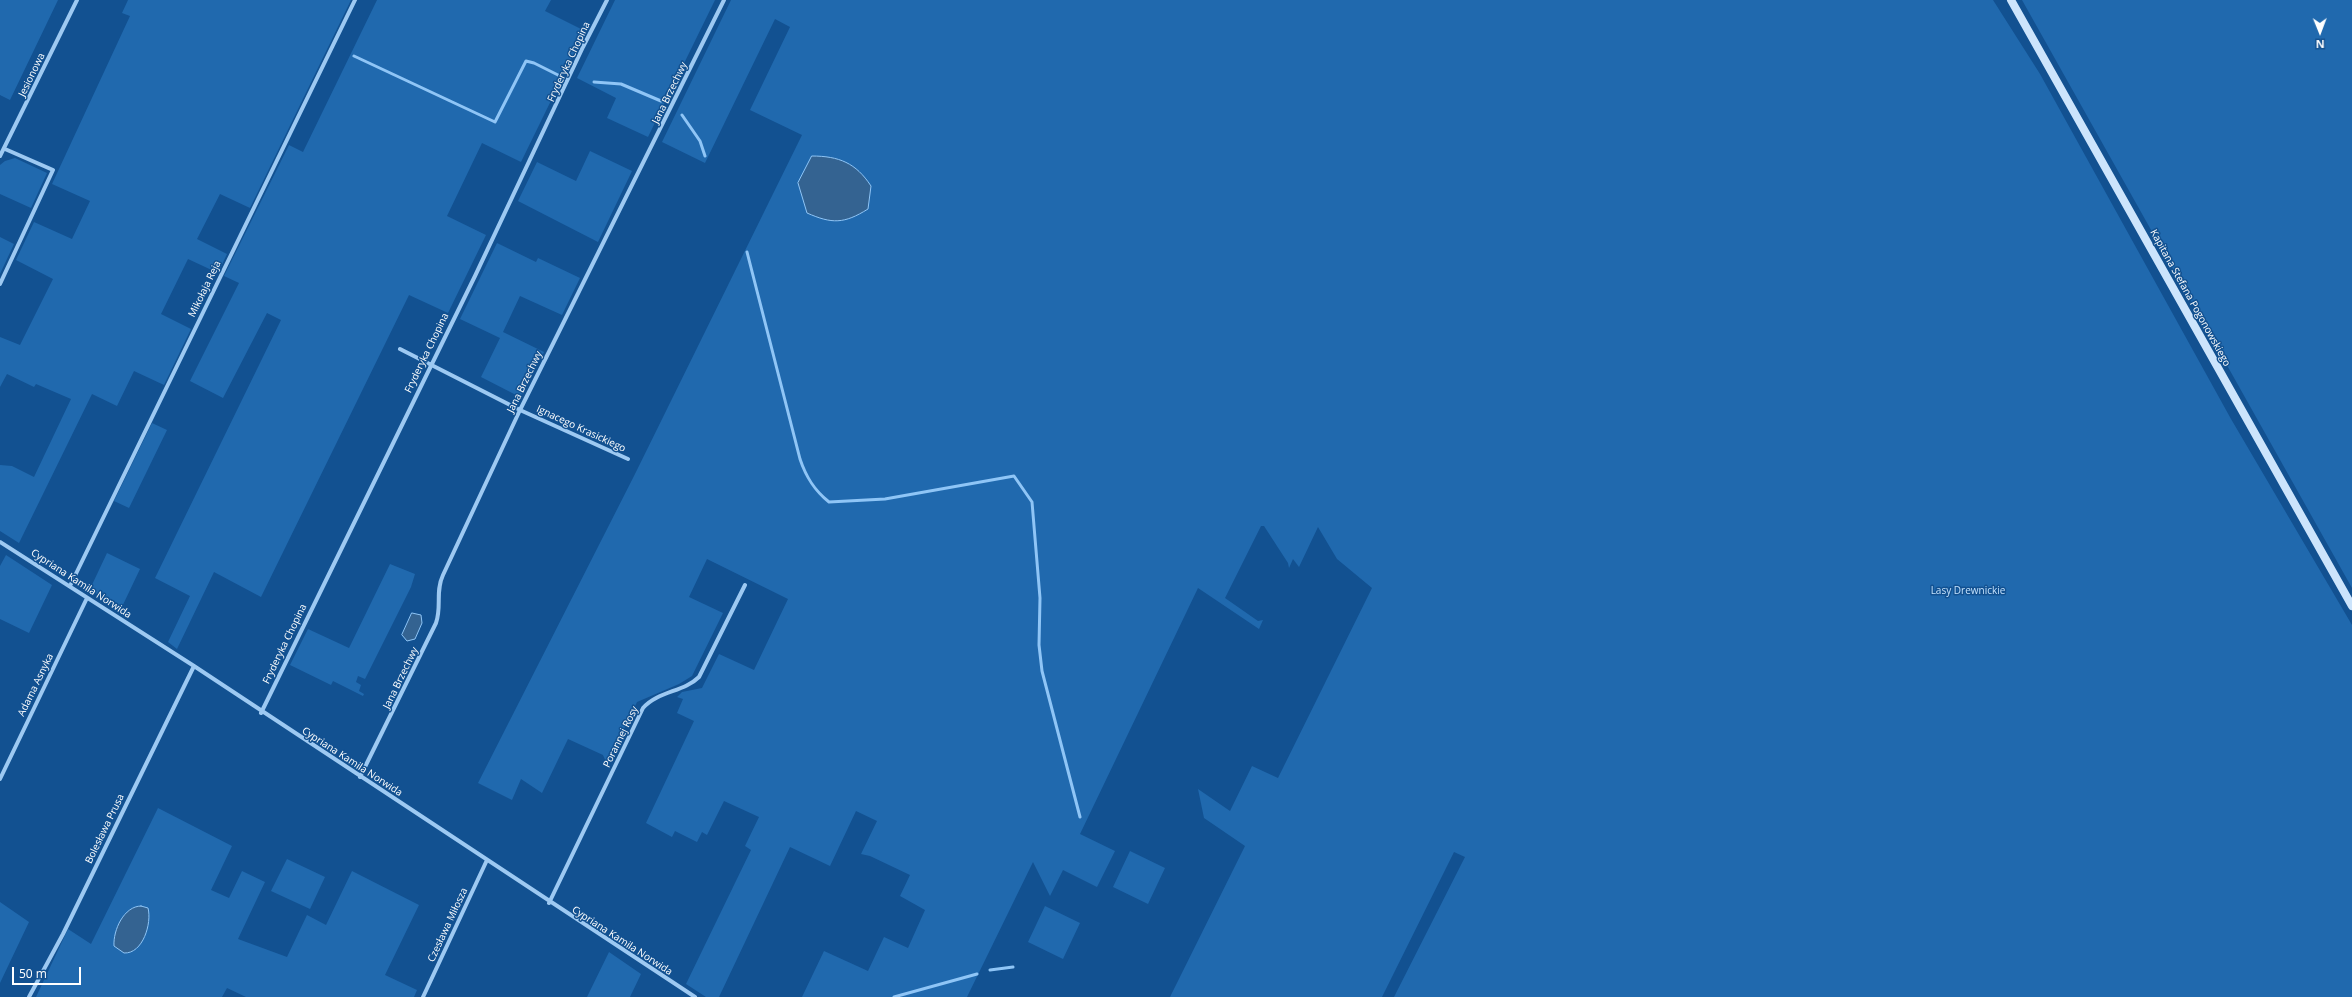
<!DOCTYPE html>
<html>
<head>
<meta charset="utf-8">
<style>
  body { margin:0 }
  #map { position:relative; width:2352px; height:997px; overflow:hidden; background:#125191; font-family:"Open Sans",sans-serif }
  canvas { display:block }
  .north { position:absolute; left:2300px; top:12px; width:40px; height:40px; -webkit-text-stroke:3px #125191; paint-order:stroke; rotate:179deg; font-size:11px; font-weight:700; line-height:16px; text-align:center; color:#fff }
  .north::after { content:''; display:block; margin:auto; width:14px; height:18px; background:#fff; clip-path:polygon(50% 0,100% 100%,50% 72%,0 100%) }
  .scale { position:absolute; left:12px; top:967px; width:69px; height:18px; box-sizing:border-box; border:2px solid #fff; border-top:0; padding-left:5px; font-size:12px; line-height:14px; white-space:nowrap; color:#fff; -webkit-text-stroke:3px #125191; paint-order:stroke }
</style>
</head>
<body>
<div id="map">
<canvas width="2352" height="997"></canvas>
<div class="north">N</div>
<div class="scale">50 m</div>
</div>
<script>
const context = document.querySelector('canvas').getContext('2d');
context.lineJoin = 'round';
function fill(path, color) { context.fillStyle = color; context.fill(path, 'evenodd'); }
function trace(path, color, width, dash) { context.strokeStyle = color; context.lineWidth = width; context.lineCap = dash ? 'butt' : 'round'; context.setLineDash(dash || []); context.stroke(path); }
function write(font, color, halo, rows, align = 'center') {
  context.font = font + ' "Open Sans",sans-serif'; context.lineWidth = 3; context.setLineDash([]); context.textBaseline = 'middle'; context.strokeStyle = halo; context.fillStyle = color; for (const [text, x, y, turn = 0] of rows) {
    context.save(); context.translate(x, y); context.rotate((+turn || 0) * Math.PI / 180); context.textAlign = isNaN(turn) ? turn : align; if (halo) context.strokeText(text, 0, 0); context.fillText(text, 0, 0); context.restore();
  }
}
const green = new Path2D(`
  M 0,0 L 58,0 L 10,100 L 0,95 Z
  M 128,0 L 351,0 L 250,208 L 220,194 L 197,239 L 227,254 L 218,273 L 188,259 L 161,314 L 191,329 L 164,385 L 134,371 L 117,406 L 92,394 L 19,543 L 0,531 L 0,465 L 12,466 L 34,477 L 71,399 L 36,384 L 34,387 L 7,374 L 0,387 L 0,337 L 20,345 L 53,279 L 16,260 L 34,222 L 72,239 L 90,201 L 52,184 L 130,16 L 122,13 Z
  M 377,0 L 551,0 L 545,11 L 585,31 L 521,162 L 482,143 L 447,216 L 486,235 L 448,313 L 409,295 L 261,597 L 214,572 L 177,649 L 168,642 L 190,596 L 155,578 L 281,320 L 267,313 L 223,398 L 190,381 L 239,283 L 224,276 L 289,145 L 303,152 Z
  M 615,0 L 715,0 L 648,137 L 607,118 L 616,98 L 577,78 Z
  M 731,0 L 1993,0 L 2040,74 L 2231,419 L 2352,625 L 2352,997 L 1394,997 L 1465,857 L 1454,852 L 1382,997 L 1170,997 L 1245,846 L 1204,818 L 1198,789 L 1230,811 L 1252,766 L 1278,778 L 1372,588 L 1337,559 L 1318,527 L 1299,567 L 1293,559 L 1289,568 L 1288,563 L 1264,526 L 1261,526 L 1225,598 L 1258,621 L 1263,620 L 1259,629 L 1198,588 L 1080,834 L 1115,851 L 1097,887 L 1063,870 L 1050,896 L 1033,862 L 967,997 L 802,997 L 824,951 L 868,971 L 884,937 L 908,948 L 925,910 L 900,896 L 910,875 L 870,856 L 861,854 L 877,821 L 856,811 L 830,866 L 790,847 L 719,997 L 706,997 L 686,984 L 751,850 L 745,846 L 759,817 L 724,801 L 707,835 L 702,832 L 697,842 L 675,831 L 672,837 L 646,823 L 694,721 L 677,713 L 683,699 L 677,697 L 682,692 L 702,688 L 719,654 L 754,670 L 788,599 L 707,559 L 689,597 L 723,613 L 692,676 L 679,684 L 637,702 L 607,764 L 603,755 L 568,739 L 542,793 L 521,779 L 512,800 L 478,783 L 634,476 L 802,135 L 750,110 L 790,27 L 775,19 L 705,163 L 662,142 Z
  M 2022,0 L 2352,0 L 2352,588 Z
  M 590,151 L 632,171 L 598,242 L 518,201 L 537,162 L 576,181 Z
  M 15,158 L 47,173 L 31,208 L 0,194 L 0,165 L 5,161 Z
  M 0,237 L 14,244 L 0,274 Z
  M 497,243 L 536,262 L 538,258 L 580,278 L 562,315 L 520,296 L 503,332 L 544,352 L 523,394 L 518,396 L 481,377 L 500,338 L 460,319 Z
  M 152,423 L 167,430 L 129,508 L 114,501 Z
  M 107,553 L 140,569 L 120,611 L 90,589 Z
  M 6,555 L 52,585 L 29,633 L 0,619 L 0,566 Z
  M 390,564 L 415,574 L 411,587 L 365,679 L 358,676 L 356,682 L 361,685 L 359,691 L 364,694 L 363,696 L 333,681 L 331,685 L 290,665 L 308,629 L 349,648 Z
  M 158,808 L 232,846 L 211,890 L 229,898 L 242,871 L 265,882 L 238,939 L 287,957 L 307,915 L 326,925 L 352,871 L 419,905 L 385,975 L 417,990 L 414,997 L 246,997 L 227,988 L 222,997 L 36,997 L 68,929 L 91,944 Z
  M 1130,851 L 1165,868 L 1148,904 L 1113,887 Z
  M 287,859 L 325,877 L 310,909 L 271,891 Z
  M 0,902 L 29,922 L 0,983 Z
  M 1045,906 L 1080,923 L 1063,959 L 1028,942 Z
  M 609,952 L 641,974 L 630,997 L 587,997 Z`);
const water = new Path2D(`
  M 812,156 C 839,156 856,163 871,186 L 868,209 C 844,224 832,224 807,213 L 798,183 Z
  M 412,613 L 421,615 L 422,623 L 415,639 L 407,641 L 402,635 Z
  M 141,906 L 148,908 C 152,923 143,954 124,953 L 114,946 C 113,930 124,906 141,906 Z`);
const stream = new Path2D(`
  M 354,56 L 495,122 L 526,61 L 534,63 L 560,76
  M 594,82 L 621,84 L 661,101
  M 682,115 L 700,141 L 705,156
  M 747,252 L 800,459 C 806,477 814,490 829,502 L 885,499 L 1014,476 L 1032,502 L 1040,598 L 1039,645 L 1042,671 L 1080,817
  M 990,970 L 1013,967
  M 894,997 L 977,974`);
const street = new Path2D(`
  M 0,156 L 77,0
  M 0,284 L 53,170 L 5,149
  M 400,349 L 520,410 L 628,459
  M 0,542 L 194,666 L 695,997
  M 70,586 L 355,0
  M 261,713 L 475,276 L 583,47 L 607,0
  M 360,777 L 436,623 C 442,606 435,592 443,575 L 520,410 L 724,0
  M 0,779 L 87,598
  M 549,903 L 643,708 C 658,691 684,692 699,677 L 745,585
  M 29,997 L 63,934 L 194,666
  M 423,997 L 487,860`);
const secondary = new Path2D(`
  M 2011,0 L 2352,606`);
const streetNames = [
  ["Fryderyka Chopina",569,62,-65],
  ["Jesionowa",32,75,-64],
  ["Jana Brzechwy",670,93,-64],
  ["Mikołaja Reja",205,289,-64],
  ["Kapitana Stefana Pogonowskiego",2190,298,61],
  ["Fryderyka Chopina",427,353,-64],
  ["Jana Brzechwy",525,382,-64],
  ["Ignacego Krasickiego",581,429,25],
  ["Cypriana Kamila Norwida",81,584,33],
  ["Fryderyka Chopina",285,644,-64],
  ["Jana Brzechwy",401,678,-64],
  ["Adama Asnyka",36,685,-64],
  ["Porannej Rosy",621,737,-64],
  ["Cypriana Kamila Norwida",352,762,33],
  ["Bolesława Prusa",105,829,-64],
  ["Czesława Miłosza",448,925,-65],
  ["Cypriana Kamila Norwida",622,941,33]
];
const parkNames = [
  ["Lasy Drewnickie",1968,591]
];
fill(green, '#2069ae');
fill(water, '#346391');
trace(water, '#8fc5f6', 1);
trace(stream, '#8fc5f6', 3);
trace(street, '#9dc9f2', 4);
trace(secondary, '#cce4fc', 8);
write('10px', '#fff', '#125191', streetNames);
write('10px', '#c4e2fd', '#125191', parkNames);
</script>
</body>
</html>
